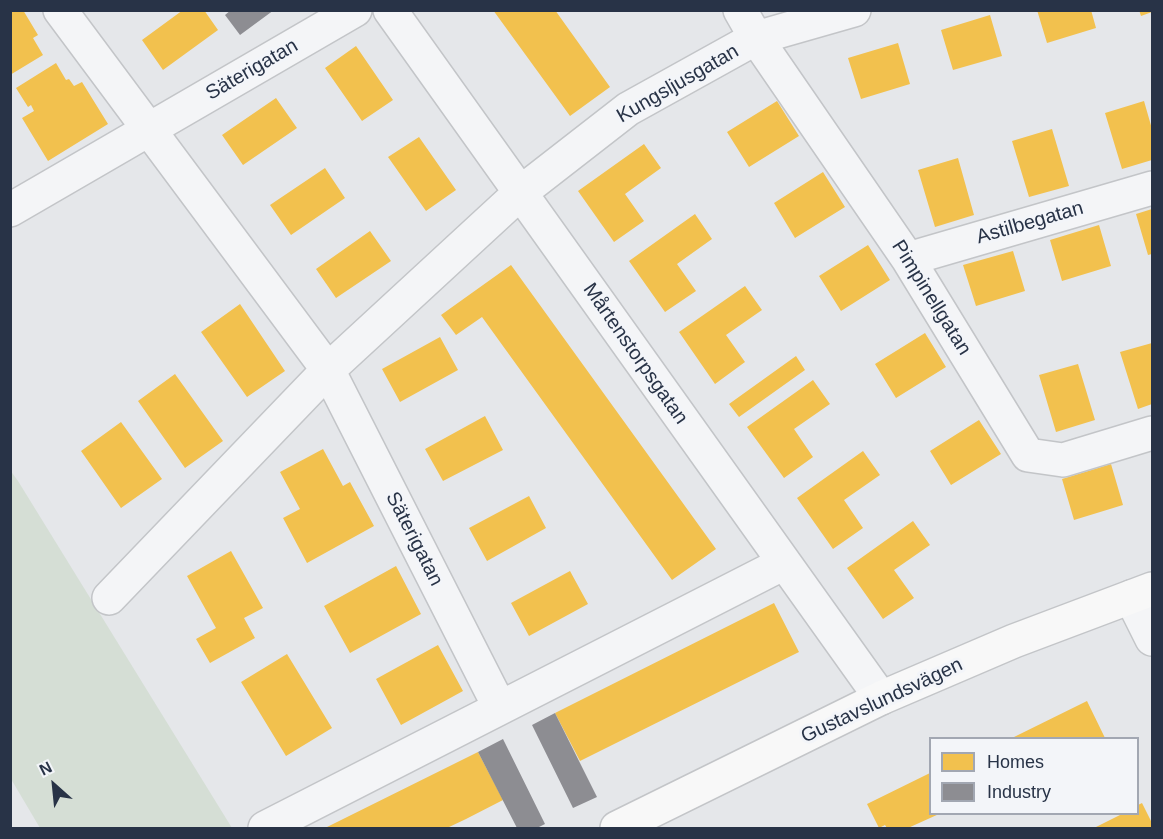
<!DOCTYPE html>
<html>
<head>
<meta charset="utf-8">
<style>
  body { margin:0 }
  #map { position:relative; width:1163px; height:839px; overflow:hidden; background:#e5e7ea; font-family:Helvetica,sans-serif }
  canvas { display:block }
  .frame { position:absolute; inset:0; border:12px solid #283347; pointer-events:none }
  .legend { position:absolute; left:929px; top:737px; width:210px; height:78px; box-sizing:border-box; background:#f3f5f9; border:2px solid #a2a7b2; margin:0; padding:8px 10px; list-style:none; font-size:18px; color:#283347 }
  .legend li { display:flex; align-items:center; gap:12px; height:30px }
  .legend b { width:30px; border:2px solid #a2a7b2 }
  .north { position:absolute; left:24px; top:755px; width:60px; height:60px; -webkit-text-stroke:4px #f3f5f9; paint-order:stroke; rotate:333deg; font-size:16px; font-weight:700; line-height:24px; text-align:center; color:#283347 }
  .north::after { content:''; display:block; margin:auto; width:21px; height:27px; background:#283347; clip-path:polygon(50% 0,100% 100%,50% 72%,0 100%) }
</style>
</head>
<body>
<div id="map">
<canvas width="1163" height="839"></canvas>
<div class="frame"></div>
<ul class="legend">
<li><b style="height:16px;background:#f2c14e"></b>Homes</li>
<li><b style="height:16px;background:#8d8d92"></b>Industry</li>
</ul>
<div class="north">N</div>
</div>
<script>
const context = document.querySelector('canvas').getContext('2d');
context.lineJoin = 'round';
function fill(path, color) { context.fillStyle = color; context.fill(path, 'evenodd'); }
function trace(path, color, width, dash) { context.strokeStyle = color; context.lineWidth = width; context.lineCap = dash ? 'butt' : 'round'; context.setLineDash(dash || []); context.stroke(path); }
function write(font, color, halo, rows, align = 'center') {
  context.font = font + ' Helvetica,sans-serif'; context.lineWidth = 6; context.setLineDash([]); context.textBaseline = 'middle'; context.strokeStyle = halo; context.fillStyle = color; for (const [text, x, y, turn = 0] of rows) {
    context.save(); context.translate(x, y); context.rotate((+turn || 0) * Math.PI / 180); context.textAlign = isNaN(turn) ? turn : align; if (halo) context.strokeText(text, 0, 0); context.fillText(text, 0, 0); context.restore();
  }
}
const green = new Path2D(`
  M 10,470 L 18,481 L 232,828 L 40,828 L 11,779 Z`);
const homes = new Path2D(`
  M 10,10 L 23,10 L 38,35 L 33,38 L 43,55 L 10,75 Z
  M 183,10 L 204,10 L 218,30 L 163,70 L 142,40 Z
  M 493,10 L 555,10 L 610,87 L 570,116 Z
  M 1037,10 L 1091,10 L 1096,28 L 1047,43 Z
  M 1139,10 L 1152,10 L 1152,12 L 1141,16 Z
  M 990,15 L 1002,56 L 953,70 L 941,30 Z
  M 898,43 L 910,84 L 861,99 L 848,58 Z
  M 356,46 L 393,100 L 362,121 L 325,68 Z
  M 56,63 L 66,80 L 69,79 L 74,86 L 82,82 L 108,124 L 48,161 L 22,118 L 34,111 L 31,105 L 28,107 L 16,88 Z
  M 276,98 L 297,128 L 243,165 L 222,135 Z
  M 777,101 L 799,136 L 749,167 L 727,132 Z
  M 1144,101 L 1152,129 L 1152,160 L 1122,169 L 1105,113 Z
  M 1052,129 L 1069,186 L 1029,197 L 1012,141 Z
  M 419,137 L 456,190 L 426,211 L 388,157 Z
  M 644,144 L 661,168 L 625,194 L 644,221 L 614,242 L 578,191 Z
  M 958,158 L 974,215 L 935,227 L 918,170 Z
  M 325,168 L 345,198 L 291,235 L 270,205 Z
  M 823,172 L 845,207 L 795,238 L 774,203 Z
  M 1152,209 L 1152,254 L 1148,255 L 1136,214 Z
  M 695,214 L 712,239 L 677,264 L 696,291 L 665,312 L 629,261 Z
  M 1099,225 L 1111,266 L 1062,281 L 1050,240 Z
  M 370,231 L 391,261 L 336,298 L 316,269 Z
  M 868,245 L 890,280 L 841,311 L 819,276 Z
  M 1013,251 L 1025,291 L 976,306 L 963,265 Z
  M 511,265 L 716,549 L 672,580 L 482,317 L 456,335 L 441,315 Z
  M 745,286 L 762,310 L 726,335 L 745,362 L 715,384 L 679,332 Z
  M 240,304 L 285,371 L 247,397 L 201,332 Z
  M 925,333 L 946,367 L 896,398 L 875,364 Z
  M 440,337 L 458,370 L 400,402 L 382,369 Z
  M 1152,343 L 1152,404 L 1138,409 L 1120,352 Z
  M 796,356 L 805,370 L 739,417 L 729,404 Z
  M 1078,364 L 1095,420 L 1056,432 L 1039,375 Z
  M 175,374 L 223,441 L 185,468 L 138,401 Z
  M 813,380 L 830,404 L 794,429 L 813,457 L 784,478 L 747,427 Z
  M 485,416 L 503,450 L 443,481 L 425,449 Z
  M 979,420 L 1001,454 L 951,485 L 930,451 Z
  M 121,422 L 162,479 L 121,508 L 81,451 Z
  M 323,449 L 343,486 L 350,482 L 374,526 L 307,563 L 283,518 L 300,509 L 280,472 Z
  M 863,451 L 880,475 L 844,500 L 863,528 L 833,549 L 797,498 Z
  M 1111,464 L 1123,505 L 1074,520 L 1062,479 Z
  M 529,496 L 546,528 L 487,561 L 469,528 Z
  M 913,521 L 930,545 L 894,570 L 914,598 L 883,619 L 847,568 Z
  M 231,551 L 263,608 L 244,618 L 255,638 L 210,663 L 196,639 L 216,628 L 187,576 Z
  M 396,566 L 421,614 L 350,653 L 324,606 Z
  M 570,571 L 588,604 L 529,636 L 511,603 Z
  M 774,603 L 799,652 L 580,761 L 555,713 Z
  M 438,645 L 463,691 L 401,725 L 376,679 Z
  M 287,654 L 332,728 L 286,756 L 241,682 Z
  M 1087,701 L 1105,738 L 1012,738 Z
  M 478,752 L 503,800 L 466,819 L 447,828 L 325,828 Z
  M 930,773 L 930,814 L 939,814 L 908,828 L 887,828 L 885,825 L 879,828 L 867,804 Z
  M 1142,803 L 1152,823 L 1152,828 L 1094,828 L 1122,814 L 1138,814 L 1138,805 Z`);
const industry = new Path2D(`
  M 231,10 L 274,10 L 240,35 L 225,15 Z
  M 555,713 L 597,797 L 573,808 L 532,725 Z
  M 503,739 L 545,824 L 537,828 L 517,828 L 478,752 Z`);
const street = new Path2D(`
  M 60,10 L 328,370 L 500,708
  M 390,10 L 881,698
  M 740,10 L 756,38 L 908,259 L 1028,455 L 1063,460 L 1152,433
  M 10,210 L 355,10
  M 908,259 L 1152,188
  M 1131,597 L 1152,639
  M 109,598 L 328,370 L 520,193 L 628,109 L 756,38 L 854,10
  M 265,828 L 784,563`);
const secondary = new Path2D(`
  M 617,828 L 881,698 L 1014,641 L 1152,589`);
const streetNames = [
  ["Säterigatan",252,70,-30],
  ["Kungsljusgatan",678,84,-30],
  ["Astilbegatan",1030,223,-16],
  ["Pimpinellgatan",931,298,58],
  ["Mårtenstorpsgatan",635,354,55],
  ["Säterigatan",414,539,63],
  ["Gustavslundsvägen",882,701,-25]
];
fill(green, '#d5ded5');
fill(homes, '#f2c14e');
fill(industry, '#8d8d92');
trace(street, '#c3c5c8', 36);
trace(secondary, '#c3c5c8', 36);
trace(street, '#f4f5f7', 33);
trace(secondary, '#f8f8f8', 33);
write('20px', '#283347', '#f3f5f9', streetNames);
</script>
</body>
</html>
